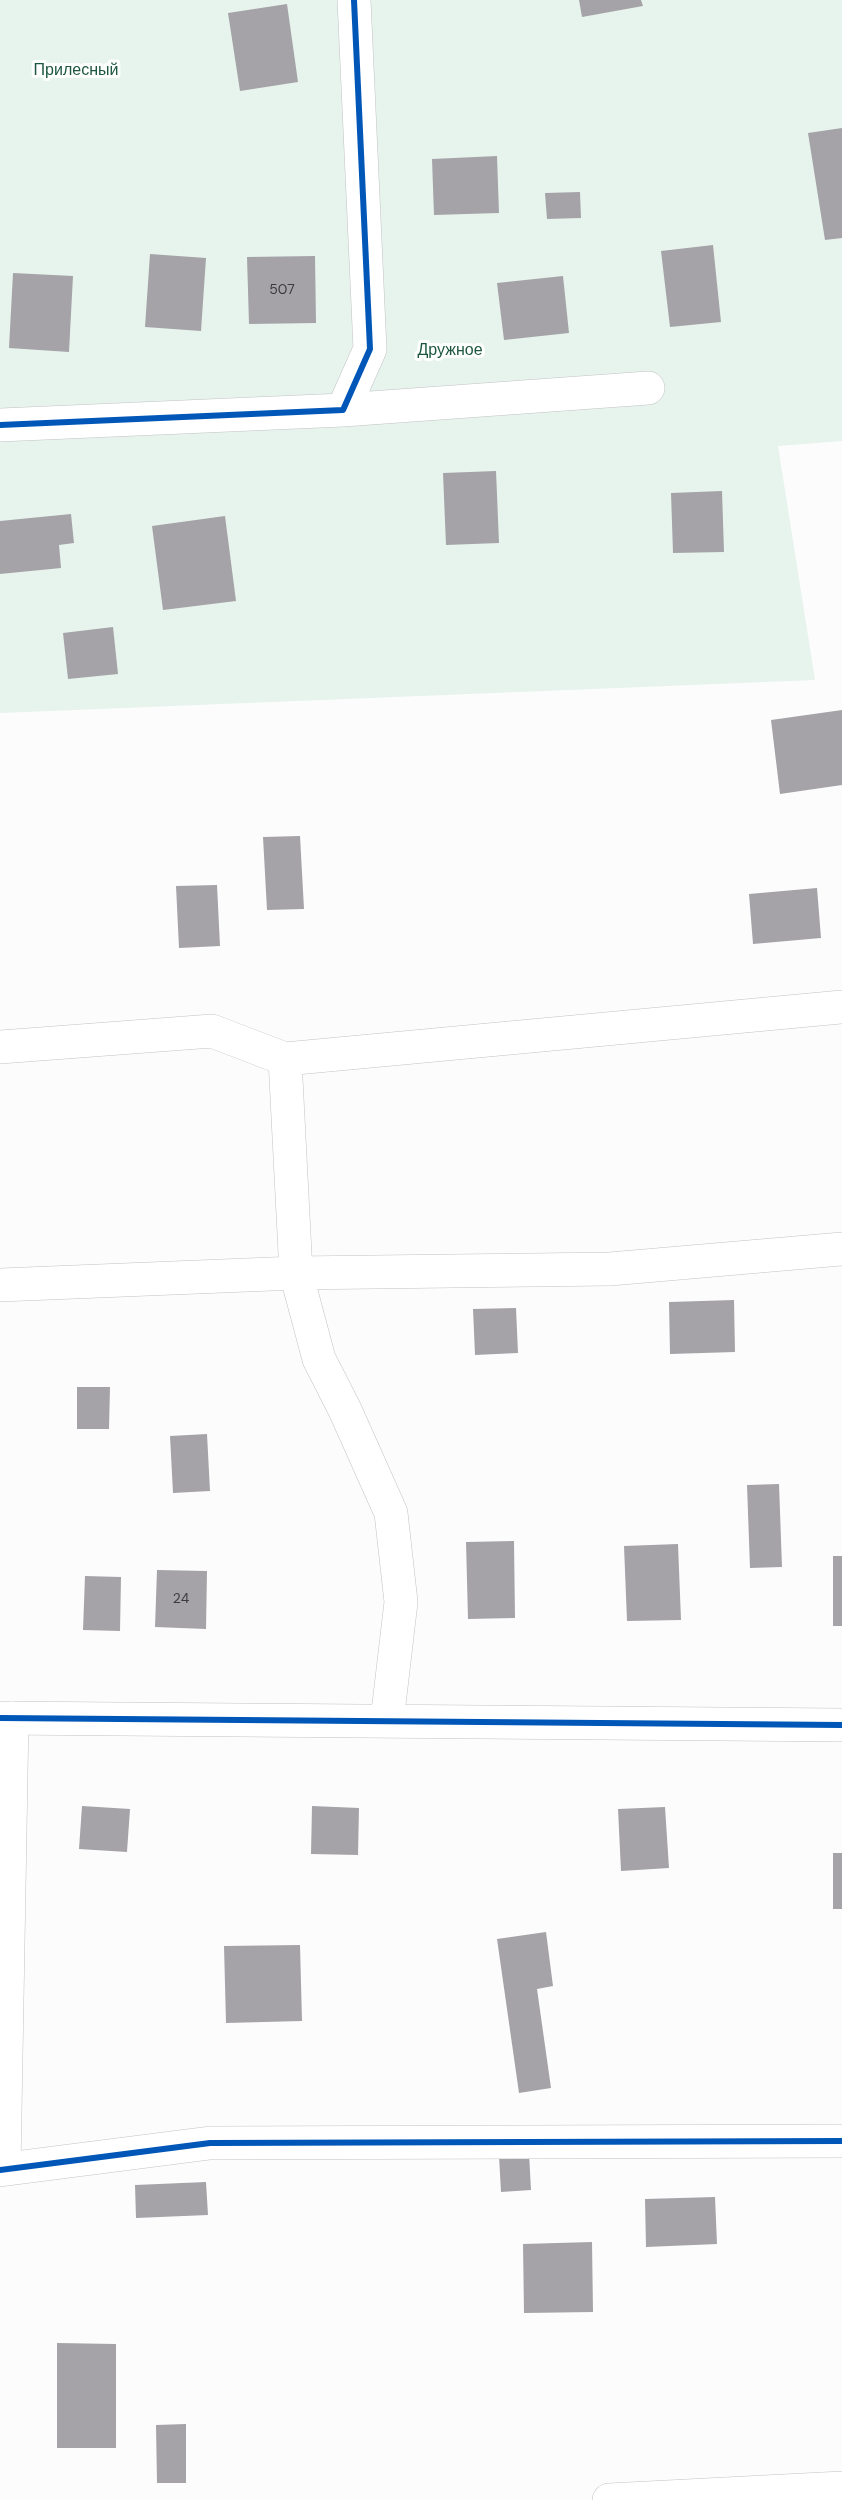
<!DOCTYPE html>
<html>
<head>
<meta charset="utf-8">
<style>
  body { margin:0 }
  canvas { display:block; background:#fcfcfd }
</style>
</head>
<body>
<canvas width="842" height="2500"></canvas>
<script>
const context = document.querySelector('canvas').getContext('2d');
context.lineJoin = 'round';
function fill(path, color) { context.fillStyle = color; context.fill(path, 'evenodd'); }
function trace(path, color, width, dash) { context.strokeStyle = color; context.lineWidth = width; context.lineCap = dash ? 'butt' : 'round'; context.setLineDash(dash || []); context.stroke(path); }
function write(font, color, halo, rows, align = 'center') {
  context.font = font + ' "DM Sans",sans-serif'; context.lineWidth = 6; context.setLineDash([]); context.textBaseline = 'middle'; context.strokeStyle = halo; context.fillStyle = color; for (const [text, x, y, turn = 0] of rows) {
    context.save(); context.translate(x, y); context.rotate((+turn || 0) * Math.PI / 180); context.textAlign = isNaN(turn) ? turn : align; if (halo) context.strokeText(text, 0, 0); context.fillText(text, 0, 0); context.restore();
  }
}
const green = new Path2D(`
  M 0,0 L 842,0 L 842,441 L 778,446 L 815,680 L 0,713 Z`);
const building = new Path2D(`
  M 579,0 L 641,0 L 643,6 L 582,17 Z
  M 287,4 L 298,82 L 240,91 L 228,13 Z
  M 842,128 L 842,238 L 825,240 L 808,133 Z
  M 497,156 L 499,213 L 434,215 L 432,159 Z
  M 580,192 L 581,218 L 547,219 L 545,193 Z
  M 713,245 L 721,322 L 670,327 L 661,251 Z
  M 150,254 L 206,258 L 201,331 L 145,327 Z
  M 315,256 L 316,323 L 249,324 L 247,257 Z
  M 13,273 L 73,276 L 69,352 L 9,348 Z
  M 563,276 L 569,333 L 504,340 L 497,283 Z
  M 496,471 L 499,543 L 446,545 L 443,473 Z
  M 722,491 L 724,552 L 673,553 L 671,493 Z
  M 71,514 L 74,543 L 59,545 L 61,568 L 0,574 L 0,521 Z
  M 225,516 L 236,601 L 163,610 L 152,526 Z
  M 113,627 L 118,674 L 68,679 L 63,633 Z
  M 842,710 L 842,785 L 780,794 L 771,720 Z
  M 300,836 L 304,909 L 267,910 L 263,837 Z
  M 217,885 L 220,946 L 179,948 L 176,886 Z
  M 817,888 L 821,938 L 753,944 L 749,894 Z
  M 734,1300 L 735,1352 L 670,1354 L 669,1302 Z
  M 516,1308 L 518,1353 L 475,1355 L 473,1309 Z
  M 77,1387 L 110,1387 L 109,1429 L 77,1429 Z
  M 207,1434 L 210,1491 L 173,1493 L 170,1436 Z
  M 779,1484 L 782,1567 L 750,1568 L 747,1485 Z
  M 514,1541 L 515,1618 L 468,1619 L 466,1542 Z
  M 678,1544 L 681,1620 L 627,1621 L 624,1546 Z
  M 833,1556 L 842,1556 L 842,1626 L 833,1626 Z
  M 157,1570 L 207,1571 L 206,1629 L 155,1627 Z
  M 85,1576 L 121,1577 L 120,1631 L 83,1630 Z
  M 82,1806 L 130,1809 L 127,1852 L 79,1849 Z
  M 312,1806 L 359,1808 L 358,1855 L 311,1854 Z
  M 665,1807 L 669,1868 L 621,1871 L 618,1809 Z
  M 833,1853 L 842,1853 L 842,1909 L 833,1909 Z
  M 546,1932 L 553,1986 L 537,1989 L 551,2088 L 519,2093 L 497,1939 Z
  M 300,1945 L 302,2021 L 226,2023 L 224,1946 Z
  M 529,2153 L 531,2190 L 501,2192 L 499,2156 Z
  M 206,2182 L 208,2215 L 136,2218 L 135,2185 Z
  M 715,2197 L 717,2244 L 646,2247 L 645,2199 Z
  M 592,2242 L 593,2312 L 524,2313 L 523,2244 Z
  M 57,2343 L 116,2344 L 116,2448 L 57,2448 Z
  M 186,2424 L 186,2483 L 157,2483 L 156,2425 Z`);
const minor = new Path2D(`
  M 343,410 L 648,388
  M 0,425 L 343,410 L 370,349 L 354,0
  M 0,1047 L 212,1031 L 285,1059
  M 0,1285 L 296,1273 L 610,1269 L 842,1249
  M 0,1718 L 842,1725
  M 387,1721 L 401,1602 L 391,1513 L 345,1410 L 319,1359 L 296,1273 L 285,1059 L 842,1007
  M 4,2169 L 12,1718
  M 0,2170 L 210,2143 L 842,2141
  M 609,2500 L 842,2488`);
const cycleway = new Path2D(`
  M 0,425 L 343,410 L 370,349 L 354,0
  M 0,1718 L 842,1725
  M 0,2170 L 210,2143 L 842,2141`);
const numberNames = [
  ["507",282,290],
  ["24",181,1599]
];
const parkNames = [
  ["Прилесный",76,71],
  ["Дружное",450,351]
];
fill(green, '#e6f4ed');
fill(building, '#a5a3a7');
trace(minor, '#c3c2c5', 34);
trace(minor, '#fff', 33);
trace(cycleway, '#0057b8', 6);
write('14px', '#3c3a40', null, numberNames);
write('16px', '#1c563f', '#fff', parkNames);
</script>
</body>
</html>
